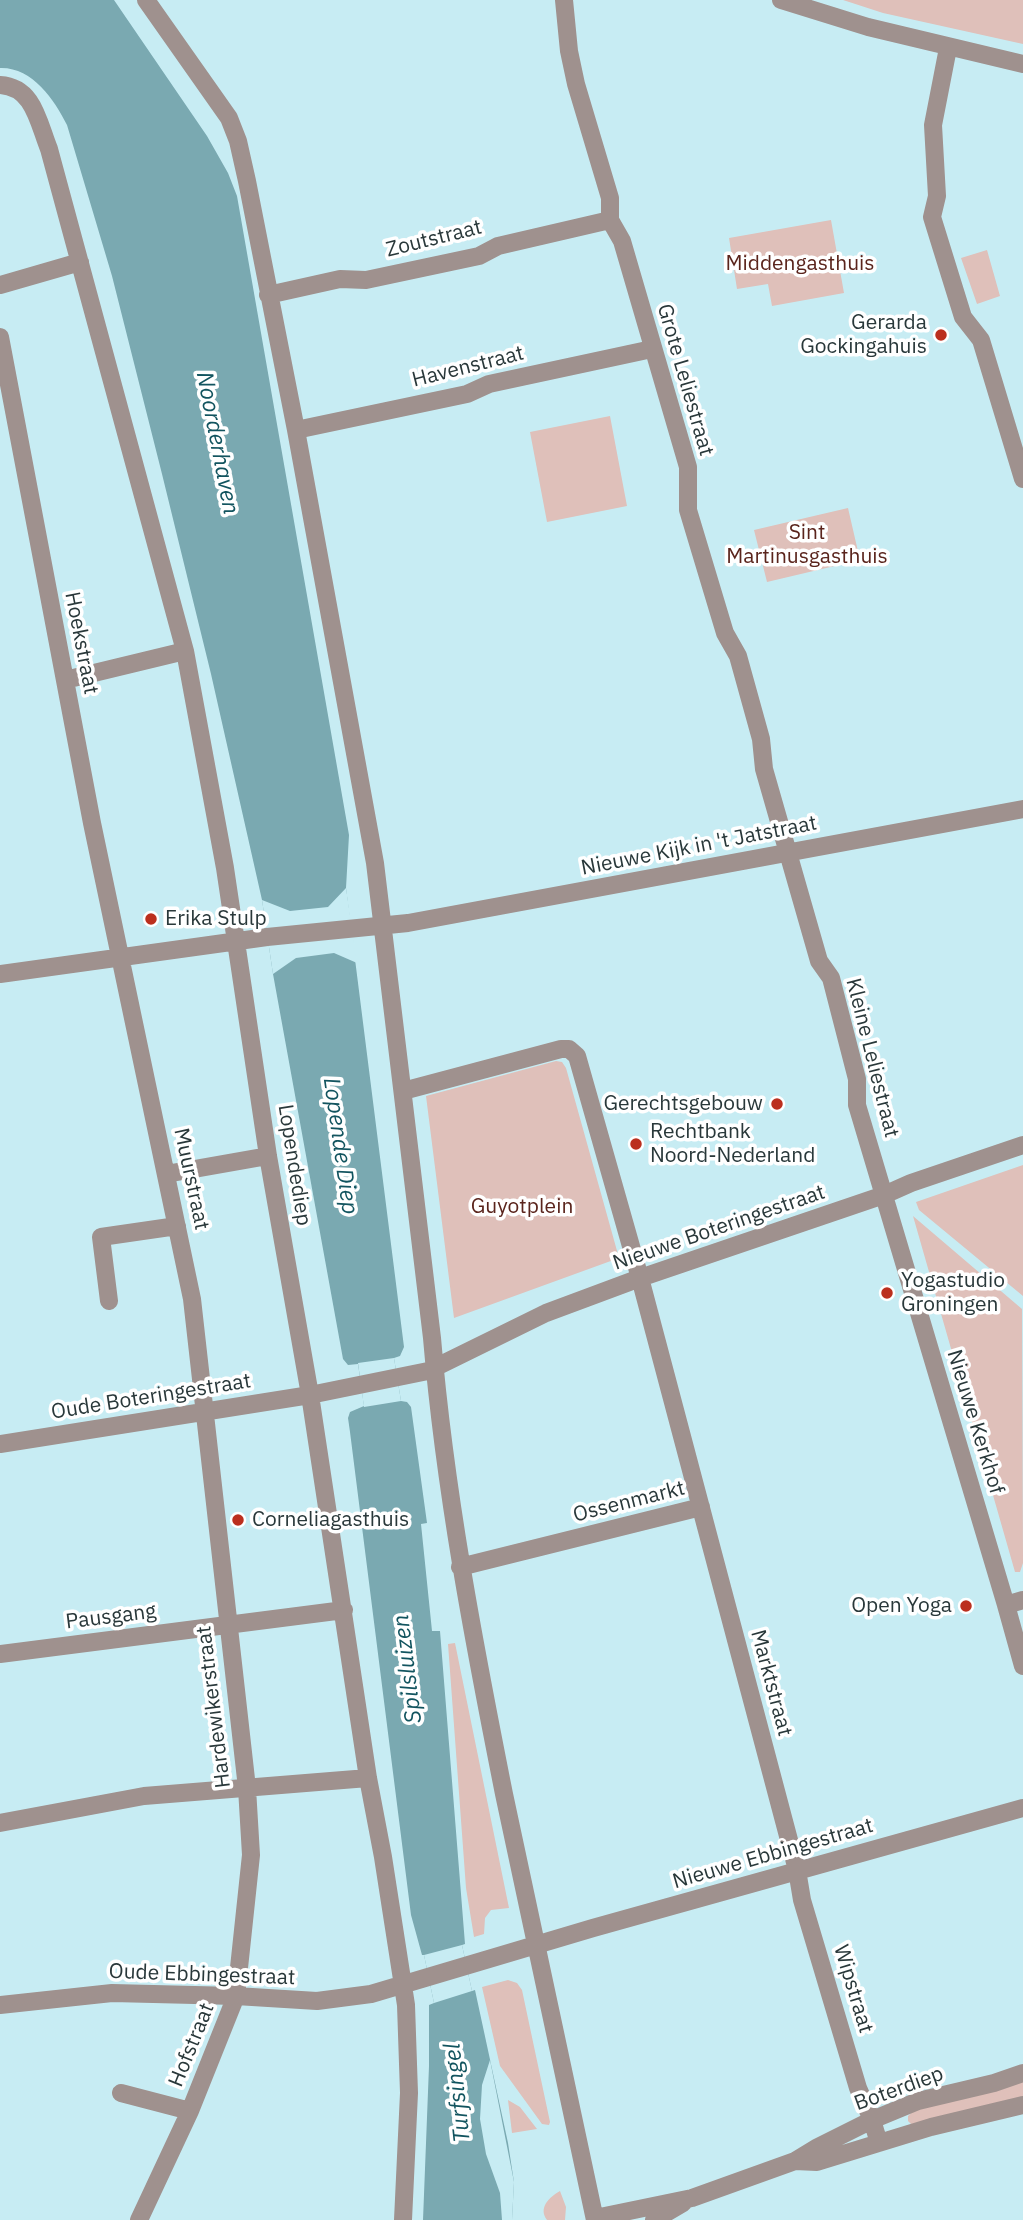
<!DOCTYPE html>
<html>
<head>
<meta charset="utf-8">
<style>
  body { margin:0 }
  canvas { display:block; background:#c7ecf3 }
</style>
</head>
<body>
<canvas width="1023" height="2220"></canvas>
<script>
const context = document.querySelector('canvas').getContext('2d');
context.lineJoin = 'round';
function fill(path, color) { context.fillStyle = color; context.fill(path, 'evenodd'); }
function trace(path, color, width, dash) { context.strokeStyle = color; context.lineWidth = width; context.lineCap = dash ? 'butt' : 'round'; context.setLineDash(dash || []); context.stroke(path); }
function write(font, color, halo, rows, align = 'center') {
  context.font = font + ' "IBM Plex Sans",sans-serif'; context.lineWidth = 7; context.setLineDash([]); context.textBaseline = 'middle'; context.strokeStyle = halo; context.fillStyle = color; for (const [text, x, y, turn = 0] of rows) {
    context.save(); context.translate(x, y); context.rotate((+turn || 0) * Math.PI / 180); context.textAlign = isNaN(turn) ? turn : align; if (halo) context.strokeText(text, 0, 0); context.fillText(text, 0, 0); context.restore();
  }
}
const green = new Path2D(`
  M 843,0 L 1023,0 L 1023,44 L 883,13 Z
  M 831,220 L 844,293 L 772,306 L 768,284 L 737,289 L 729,238 Z
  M 987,250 L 1000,296 L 977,304 L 961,258 Z
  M 610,416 L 627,506 L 547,522 L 530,432 Z
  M 848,508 L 860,560 L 767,582 L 754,530 Z
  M 556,1061 L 562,1062 L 566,1068 L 619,1258 L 454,1318 L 426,1096 Z
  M 1023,1165 L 1023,1296 L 919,1210 L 916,1202 Z
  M 913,1216 L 1022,1309 L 1023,1563 L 1020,1572 L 1015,1572 Z
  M 455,1643 L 509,1908 L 491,1910 L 485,1918 L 484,1934 L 474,1937 L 466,1888 L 448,1644 Z
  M 508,1980 L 517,1983 L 522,1990 L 550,2122 L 549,2125 L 542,2124 L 500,2066 L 482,1987 Z
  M 1023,2081 L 1023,2100 L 912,2125 L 908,2121 L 908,2116 L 914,2110 Z
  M 508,2100 L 520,2107 L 537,2129 L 512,2133 Z
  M 560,2191 L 566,2207 L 565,2220 L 547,2220 C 538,2208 549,2197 560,2191 Z`);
const water = new Path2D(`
  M 0,0 L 114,0 L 207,136 L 228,173 L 237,196 L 349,835 L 346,888 L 404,1347 L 400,1356 L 394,1358 L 401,1401 L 407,1402 L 411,1407 L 427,1523 L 421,1524 L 432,1631 L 440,1631 L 465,1944 L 462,1945 L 472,1991 L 475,1990 L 508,2143 L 514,2182 L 512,2220 L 423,2220 L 429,2066 L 429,2005 L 434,2003 L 424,1955 L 422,1955 L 411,1915 L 350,1432 L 348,1418 L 350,1412 L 364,1406 L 358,1364 L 348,1365 L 343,1359 L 273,974 L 262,900 L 211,674 L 162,474 L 112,276 L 67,125 C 54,99 32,67 0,68 Z`);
const pier = new Path2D(`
  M 346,888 L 357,963 L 334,953 L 296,958 L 273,974 L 262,900 L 290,911 L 328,907 Z
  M 394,1358 L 401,1401 L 364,1407 L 358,1363 Z
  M 462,1945 L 472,1991 L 434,2003 L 424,1955 Z
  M 490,2060 L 514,2182 L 512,2220 L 502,2220 L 500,2193 L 486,2154 L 480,2119 L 482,2085 Z`);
const minor = new Path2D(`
  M 146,0 L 229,118 L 238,141 L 247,181 L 296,430 L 375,863 L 432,1338 C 445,1492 474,1643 504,1794 C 534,1936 565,2078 595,2220
  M 564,0 L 569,51 L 576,84 L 610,198 L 610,220 L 622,241 L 688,467 L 688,510 L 725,633 L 738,656 L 761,739 L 764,769 L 819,961 L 831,978 L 857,1079 L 857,1105 L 1006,1605 L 1023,1600
  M 781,0 L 868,27 L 1023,64
  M 948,48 L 933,125 L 937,196 L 932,217 L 963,317 L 981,340 L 1023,479
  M 0,85 C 34,87 38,122 49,149 L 185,651 L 225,868 L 268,1156 L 310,1395 L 368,1778 L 383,1857 L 406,2005 L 409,2093 L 403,2220
  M 0,285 L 80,262
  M 268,295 L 340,279 L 366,280 L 479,256 L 498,246 L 610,220
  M 0,337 L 92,823 L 192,1299 L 247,1788 L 251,1855 L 236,1996 L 190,2111 L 139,2220
  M 296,430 L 467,394 L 489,384 L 652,349
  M 65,680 L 185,651
  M 0,974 L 267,937 L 408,923 L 1023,809
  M 403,1091 L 561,1049 L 569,1049 L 577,1056 L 640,1278 L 797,1870 L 802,1900 L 858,2088 L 872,2120 L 879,2143
  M 166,1174 L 268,1156
  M 109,1301 L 101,1237 L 177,1226
  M 0,1444 L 310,1395 L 428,1371 L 546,1313 L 640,1278 L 884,1195 L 911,1183 L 1023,1145
  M 460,1567 L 701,1507
  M 1006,1605 L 1023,1666
  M 0,1654 L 344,1610
  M 0,1823 L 144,1796 L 368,1778
  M 0,2005 L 112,1993 L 236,1996 L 317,2001 L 371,1994 L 593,1928 L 1023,1808
  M 121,2093 L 190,2111
  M 795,2161 L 817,2162 L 931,2127 L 1023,2105
  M 595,2218 L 692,2198 L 795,2161 L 818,2147 L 872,2120 L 918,2101 L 994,2083 L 1023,2073
  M 654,2220 L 683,2203`);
const markers = [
  [941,335,7,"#bb2f1e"],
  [151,919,7,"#bb2f1e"],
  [777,1104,7,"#bb2f1e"],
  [636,1144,7,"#bb2f1e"],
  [887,1293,7,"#bb2f1e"],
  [238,1520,7,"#bb2f1e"],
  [966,1606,7,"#bb2f1e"]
];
const streetNames = [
  ["Zoutstraat",434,239,-14],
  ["Havenstraat",468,367,-14],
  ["Grote Leliestraat",685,380,74],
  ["Hoekstraat",81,643,79],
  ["Nieuwe Kijk in 't Jatstraat",699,846,-11],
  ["Kleine Leliestraat",872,1058,76],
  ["Lopendediep",294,1165,81],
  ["Muurstraat",191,1179,78],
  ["Nieuwe Boteringestraat",719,1228,-19],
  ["Oude Boteringestraat",151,1397,-9],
  ["Nieuwe Kerkhof",975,1422,73],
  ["Ossenmarkt",629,1502,-14],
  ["Pausgang",111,1617,-7],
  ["Marktstraat",771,1683,75],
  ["Hardewikerstraat",214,1707,-97],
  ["Nieuwe Ebbingestraat",773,1854,-16],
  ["Oude Ebbingestraat",202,1975,2],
  ["Wipstraat",853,1989,73],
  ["Hofstraat",192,2045,-68],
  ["Boterdiep",899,2089,-20]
];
const parkNames = [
  ["Middengasthuis",800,264],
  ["Sint",807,533],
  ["Martinusgasthuis",807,557],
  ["Guyotplein",522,1207]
];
const poiNames = [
  ["Gerarda",927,323,"right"],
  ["Gockingahuis",927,347,"right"],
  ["Erika Stulp",165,919],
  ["Gerechtsgebouw",763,1104,"right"],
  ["Rechtbank",650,1132],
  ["Noord-Nederland",650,1156],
  ["Yogastudio",901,1281],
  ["Groningen",901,1305],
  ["Corneliagasthuis",252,1520],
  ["Open Yoga",952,1606,"right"]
];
const waterNames = [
  ["Noorderhaven",217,443,79],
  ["Lopende Diep",340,1146,82],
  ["Spilsluizen",408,1669,-97],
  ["Turfsingel",458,2093,-96]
];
fill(green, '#dfc0ba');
fill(water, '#7aa9b1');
fill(pier, '#c7ecf3');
trace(minor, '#9f918e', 18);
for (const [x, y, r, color] of markers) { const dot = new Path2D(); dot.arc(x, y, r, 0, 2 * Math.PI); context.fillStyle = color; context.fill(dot); trace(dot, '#fff', 2.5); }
write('21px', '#29383a', '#fff', streetNames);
write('21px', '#5a241c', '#fff', parkNames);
write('21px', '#29383a', '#fff', poiNames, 'left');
write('italic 23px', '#12545f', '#fff', waterNames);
</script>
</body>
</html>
